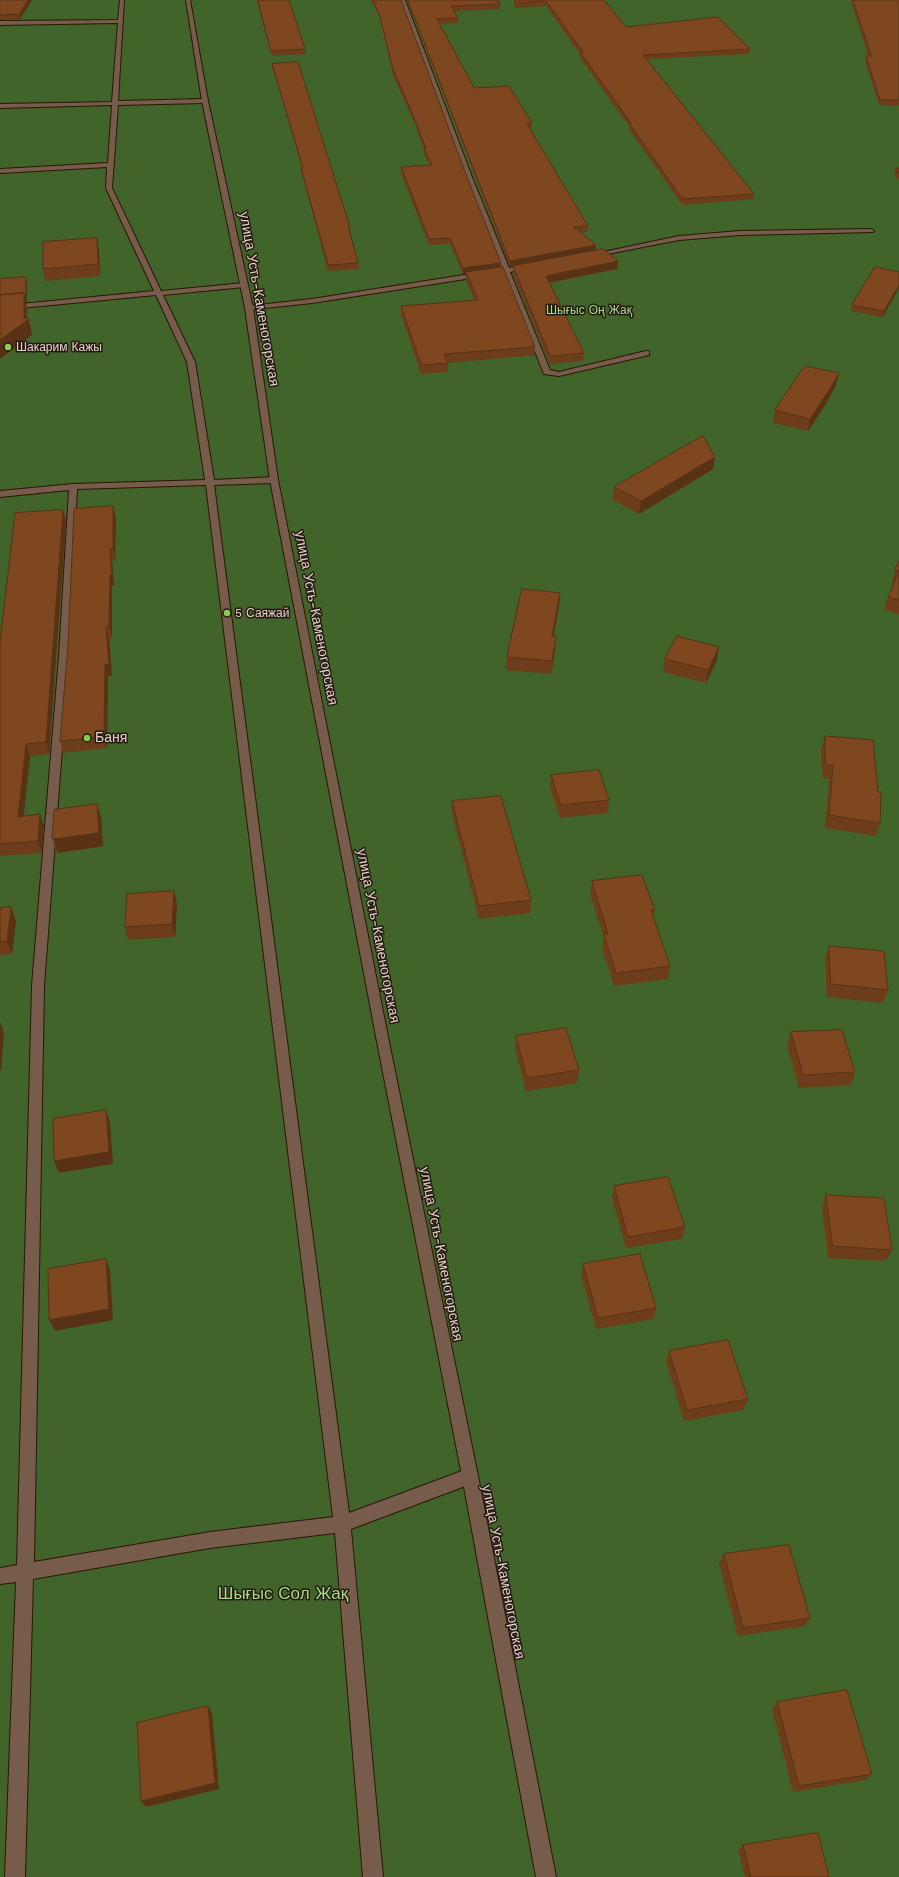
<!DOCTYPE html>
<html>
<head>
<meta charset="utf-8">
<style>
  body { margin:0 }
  canvas { display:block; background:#472e1e }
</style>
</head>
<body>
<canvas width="899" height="1877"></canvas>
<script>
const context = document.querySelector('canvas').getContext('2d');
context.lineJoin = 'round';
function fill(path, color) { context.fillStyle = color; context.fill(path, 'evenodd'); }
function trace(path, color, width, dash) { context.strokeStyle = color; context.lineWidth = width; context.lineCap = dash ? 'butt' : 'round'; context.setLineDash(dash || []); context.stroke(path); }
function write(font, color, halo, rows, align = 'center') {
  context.font = font + ' "Work Sans",sans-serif'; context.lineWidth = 3; context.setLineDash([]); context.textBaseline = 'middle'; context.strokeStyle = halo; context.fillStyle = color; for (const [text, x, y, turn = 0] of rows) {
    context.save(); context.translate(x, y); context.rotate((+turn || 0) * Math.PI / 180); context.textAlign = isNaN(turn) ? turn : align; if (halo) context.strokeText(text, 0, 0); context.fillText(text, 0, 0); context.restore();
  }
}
const green = new Path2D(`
  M 0,0 L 899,0 L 899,1877 L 0,1877 Z`);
const minor = new Path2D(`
  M 120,0 L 124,0 L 118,101 L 205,99 L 208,101 L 205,103 L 118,105 L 112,188 L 161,291 L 244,283 L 248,285 L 244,287 L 163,295 L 195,362 L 214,480 L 274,477 L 278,480 L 274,483 L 214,485 L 349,1513 L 470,1468 L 476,1470 L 478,1476 L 476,1482 L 351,1529 L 383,1877 L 363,1877 L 335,1533 L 210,1548 L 33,1579 L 25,1877 L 5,1877 L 16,1582 L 0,1584 L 0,1568 L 17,1565 L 32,986 L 59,656 L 69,490 L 0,497 L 0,491 L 73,484 L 205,480 L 187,362 L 156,295 L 0,310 L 0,306 L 154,291 L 106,188 L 107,167 L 0,173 L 0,169 L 108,163 L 112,105 L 0,108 L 0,104 L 112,102 L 118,23 L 0,25 L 0,21 L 118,20 ZM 206,485 L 333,1517 L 210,1532 L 34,1562 L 44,986 L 69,656 L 77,489 Z
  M 401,0 L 405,0 L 472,177 L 509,268 L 528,265 L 531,267 L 510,272 L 550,370 L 559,372 L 646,351 L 649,351 L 649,355 L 559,376 L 544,374 L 504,273 L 312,303 L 246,310 L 246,306 L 249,306 L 312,299 L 502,269 L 466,177 Z
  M 871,229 L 874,231 L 873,232 L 740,235 L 679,240 L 592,257 L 589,255 L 679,236 L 740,231 Z`);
const tertiary = new Path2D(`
  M 186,0 L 190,0 L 208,101 L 253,308 L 278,480 L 390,1047 L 478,1476 L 556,1877 L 536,1877 L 462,1476 L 378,1047 L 270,480 L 245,308 L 202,101 Z`);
const wall = new Path2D(`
  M 0,0 L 32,0 L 20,19 L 0,20 Z
  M 257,0 L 289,0 L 305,49 L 306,54 L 272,56 Z
  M 371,0 L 401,0 L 465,172 L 501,263 L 501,267 L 535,347 L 535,355 L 448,363 L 448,372 L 421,374 L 401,315 L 401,306 L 474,300 L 466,281 L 466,274 L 463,274 L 450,244 L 429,245 L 401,173 L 401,167 L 429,165 L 424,154 L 424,149 L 418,134 L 418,131 L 393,75 L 380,18 Z
  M 407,0 L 498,0 L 500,4 L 500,9 L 454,11 L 458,18 L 458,23 L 440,24 L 474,88 L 532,123 L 531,129 L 530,129 L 588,226 L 587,232 L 580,232 L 595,250 L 617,269 L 550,283 L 584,353 L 583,361 L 550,364 L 513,274 L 513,267 L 510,267 Z
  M 514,0 L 604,0 L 626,27 L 750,49 L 749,54 L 647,59 L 754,194 L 754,199 L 682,205 L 629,129 L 629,126 L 580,58 L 580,54 L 546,6 L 515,8 Z
  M 851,0 L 899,0 L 899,106 L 879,105 L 865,61 L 866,56 L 868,56 Z
  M 272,64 L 349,224 L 350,230 L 349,230 L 358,263 L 359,269 L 328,271 L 302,174 L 301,168 L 302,168 L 273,69 Z
  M 896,168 L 899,168 L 899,180 L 894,174 Z
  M 99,249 L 100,276 L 45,281 L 43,269 Z
  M 899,272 L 883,317 L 851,311 L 852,305 Z
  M 836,385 L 824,407 L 808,431 L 773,423 L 775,410 Z
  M 713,469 L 639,514 L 613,500 L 614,487 Z
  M 63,510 L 66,521 L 49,754 L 30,756 L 24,816 L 40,814 L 44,826 L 41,853 L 0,856 L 0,642 Z
  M 116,518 L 115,560 L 112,560 L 114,586 L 112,586 L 112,638 L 109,638 L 112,675 L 108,676 L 107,748 L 63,753 L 60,741 Z
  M 899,561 L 899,614 L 884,610 L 888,597 L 893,584 L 892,583 L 895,570 Z
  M 560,593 L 559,606 L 554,636 L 555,650 L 551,674 L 506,670 L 507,657 Z
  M 665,659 L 717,660 L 706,683 L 663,672 Z
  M 825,736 L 878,792 L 880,823 L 876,836 L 825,828 L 829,779 L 823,778 L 821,749 Z
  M 551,775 L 609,800 L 608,813 L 560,818 L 550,788 Z
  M 452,801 L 531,900 L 530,913 L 479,919 L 452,814 Z
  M 101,817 L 103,846 L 58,853 L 56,851 L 52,838 Z
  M 592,881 L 655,910 L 653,918 L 670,966 L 668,979 L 614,986 L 602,948 L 604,938 L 590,894 Z
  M 177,904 L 175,937 L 128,940 L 125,927 Z
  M 0,908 L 16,921 L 12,954 L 0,955 Z
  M 829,946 L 888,990 L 883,1003 L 827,997 L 825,959 Z
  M 791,1032 L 855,1072 L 851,1085 L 799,1088 L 787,1045 Z
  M 516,1036 L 579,1070 L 577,1083 L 526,1091 L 515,1048 Z
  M 614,1186 L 685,1227 L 682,1239 L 626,1248 L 612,1198 Z
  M 826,1195 L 892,1250 L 886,1261 L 828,1258 L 822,1207 Z
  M 583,1264 L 656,1308 L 654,1319 L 596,1329 L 581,1275 Z
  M 669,1351 L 748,1399 L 743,1410 L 684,1421 L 666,1361 Z
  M 724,1554 L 810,1618 L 805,1626 L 738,1636 L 719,1563 Z
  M 777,1702 L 872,1774 L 865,1780 L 793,1792 L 772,1709 Z
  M 743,1845 L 829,1877 L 745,1877 L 738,1850 Z`);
const shadedWall = new Path2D(`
  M 28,0 L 32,0 L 20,19 L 19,14 Z
  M 97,238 L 99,249 L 100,276 L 98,264 Z
  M 596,245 L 595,251 L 510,267 L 510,261 Z
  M 618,261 L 617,269 L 546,283 L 546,276 Z
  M 501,263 L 501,269 L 466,272 L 466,274 L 463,274 L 463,268 Z
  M 26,277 L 27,283 L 27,302 L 26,302 L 27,309 L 27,320 L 29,319 L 32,335 L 0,359 L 0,340 Z
  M 899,285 L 899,288 L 883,317 L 884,311 Z
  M 839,373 L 836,385 L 824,407 L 808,431 L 810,419 Z
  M 715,457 L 713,469 L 639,514 L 641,501 Z
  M 113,506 L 116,518 L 115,560 L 113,549 Z
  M 63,510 L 66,521 L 49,754 L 46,742 Z
  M 110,549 L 112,560 L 114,586 L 112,586 L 112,638 L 109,627 Z
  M 560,593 L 559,606 L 551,649 L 552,636 Z
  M 106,627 L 109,638 L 112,675 L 108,676 L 107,748 L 104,737 Z
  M 556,636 L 555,650 L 551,674 L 552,661 Z
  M 719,647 L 717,660 L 706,683 L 708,670 Z
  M 26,744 L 30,756 L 22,829 L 18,817 Z
  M 97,804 L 101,817 L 103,846 L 58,853 L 54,839 Z
  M 40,814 L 44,826 L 41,853 L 38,841 Z
  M 174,891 L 177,904 L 175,937 L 172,924 Z
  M 11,907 L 16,921 L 12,954 L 7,941 Z
  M 0,1022 L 4,1033 L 1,1071 L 0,1069 Z
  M 106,1110 L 110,1122 L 113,1164 L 59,1173 L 54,1161 Z
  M 106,1259 L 110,1270 L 113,1320 L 55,1331 L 49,1320 Z
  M 208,1706 L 212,1713 L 219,1789 L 146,1807 L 141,1801 Z`);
const building = new Path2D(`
  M 0,0 L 28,0 L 19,14 L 0,15 Z
  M 258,0 L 289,0 L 305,49 L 271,51 Z
  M 373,0 L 401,0 L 465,172 L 501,263 L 463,268 L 450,238 L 429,239 L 401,167 L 432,165 L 424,148 L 426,148 L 418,129 L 419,129 L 393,69 L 379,13 Z
  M 408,0 L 498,0 L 500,4 L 451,6 L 458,18 L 437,19 L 474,88 L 509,86 L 532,123 L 527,124 L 588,226 L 574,227 L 596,245 L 510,261 Z
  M 515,0 L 604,0 L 626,27 L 718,17 L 750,49 L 643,55 L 754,194 L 682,199 L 629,123 L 631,123 L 580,52 L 583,52 L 546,1 L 515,3 Z
  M 853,0 L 899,0 L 899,100 L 880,100 L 866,56 L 871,56 Z
  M 298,62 L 349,224 L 348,225 L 358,263 L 328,265 L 301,168 L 303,168 L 272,64 Z
  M 896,168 L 899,168 L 899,173 Z
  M 97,238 L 98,264 L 43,269 L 43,242 Z
  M 603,249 L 618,261 L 546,276 L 584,353 L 550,356 L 513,266 Z
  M 503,267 L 535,347 L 444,354 L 448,363 L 421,365 L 401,306 L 478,300 L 466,272 Z
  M 875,267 L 899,272 L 899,285 L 884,311 L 852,305 Z
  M 26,277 L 26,296 L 24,296 L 24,293 L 0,295 L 0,279 Z
  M 24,293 L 24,318 L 29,319 L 0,340 L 0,295 Z
  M 805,366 L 839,373 L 826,395 L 810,419 L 775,410 Z
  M 703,436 L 715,457 L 641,501 L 614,487 Z
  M 113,506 L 113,549 L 110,549 L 112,575 L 110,575 L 109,627 L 106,627 L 109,664 L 105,664 L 104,737 L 60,741 L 68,645 L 74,509 Z
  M 63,510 L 46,742 L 26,744 L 18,817 L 40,814 L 38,841 L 0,844 L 0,642 L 15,513 Z
  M 899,561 L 899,600 L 888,597 L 899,571 L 895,570 Z
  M 522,589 L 560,593 L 552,636 L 556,636 L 552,661 L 507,657 Z
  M 677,636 L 719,647 L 708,670 L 665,659 Z
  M 825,736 L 873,740 L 878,792 L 881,792 L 880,823 L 829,815 L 833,765 L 826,765 Z
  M 599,770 L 609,800 L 561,805 L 551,775 Z
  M 501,796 L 531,900 L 479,906 L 452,801 Z
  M 97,804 L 99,833 L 54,839 L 52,838 L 54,810 Z
  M 642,875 L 655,910 L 651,910 L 670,966 L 616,973 L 604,935 L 608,934 L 592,881 Z
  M 174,891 L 172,924 L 125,927 L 127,894 Z
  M 11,907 L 7,941 L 0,942 L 0,908 Z
  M 829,946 L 884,951 L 888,990 L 831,984 Z
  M 566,1028 L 579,1070 L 527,1078 L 516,1036 Z
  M 842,1030 L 855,1072 L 803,1075 L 791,1032 Z
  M 106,1110 L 109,1152 L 54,1161 L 53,1119 Z
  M 668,1177 L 685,1227 L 628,1237 L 614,1186 Z
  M 826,1195 L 884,1198 L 892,1250 L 833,1246 Z
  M 640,1254 L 656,1308 L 598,1318 L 583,1264 Z
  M 106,1259 L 109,1309 L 49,1320 L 48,1269 Z
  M 728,1340 L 748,1399 L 687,1410 L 669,1351 Z
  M 789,1545 L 810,1618 L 743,1628 L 724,1554 Z
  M 847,1690 L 872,1774 L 799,1786 L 777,1702 Z
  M 208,1706 L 215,1783 L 141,1801 L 137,1723 Z
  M 818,1833 L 829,1877 L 751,1877 L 743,1845 Z`);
const markers = [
  [8,347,4,"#8ace48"],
  [227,613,4,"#8ace48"],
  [87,738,4,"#8ace48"]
];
const farParknames = [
  ["Шығыс Оң Жақ",589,310]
];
const farPoinames = [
  ["Шакарим Кажы",16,347],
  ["5 Саяжай",235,613]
];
const streetNames = [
  ["улица Усть-Каменогорская",259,299,80],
  ["улица Усть-Каменогорская",316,618,79],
  ["улица Усть-Каменогорская",378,936,79],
  ["улица Усть-Каменогорская",441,1254,79],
  ["улица Усть-Каменогорская",503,1572,79]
];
const poiNames = [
  ["Баня",95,738]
];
const nearParknames = [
  ["Шығыс Сол Жақ",283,1594]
];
fill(green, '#41642b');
trace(minor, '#2c1506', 2);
trace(tertiary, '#2c1506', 2);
fill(minor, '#785c4b');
fill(tertiary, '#785c4b');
fill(wall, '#6d3d1b');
fill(shadedWall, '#593216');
fill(building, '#7f471f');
trace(building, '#593216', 1);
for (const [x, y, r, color] of markers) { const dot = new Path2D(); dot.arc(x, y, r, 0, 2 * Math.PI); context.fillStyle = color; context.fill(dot); trace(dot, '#251912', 1.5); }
write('12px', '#a8dc89', '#251912', farParknames);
write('12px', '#e2d1c8', '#251912', farPoinames, 'left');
write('14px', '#e2d1c8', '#251912', streetNames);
write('14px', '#e2d1c8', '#251912', poiNames, 'left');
write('17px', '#a8dc89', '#251912', nearParknames);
</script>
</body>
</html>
